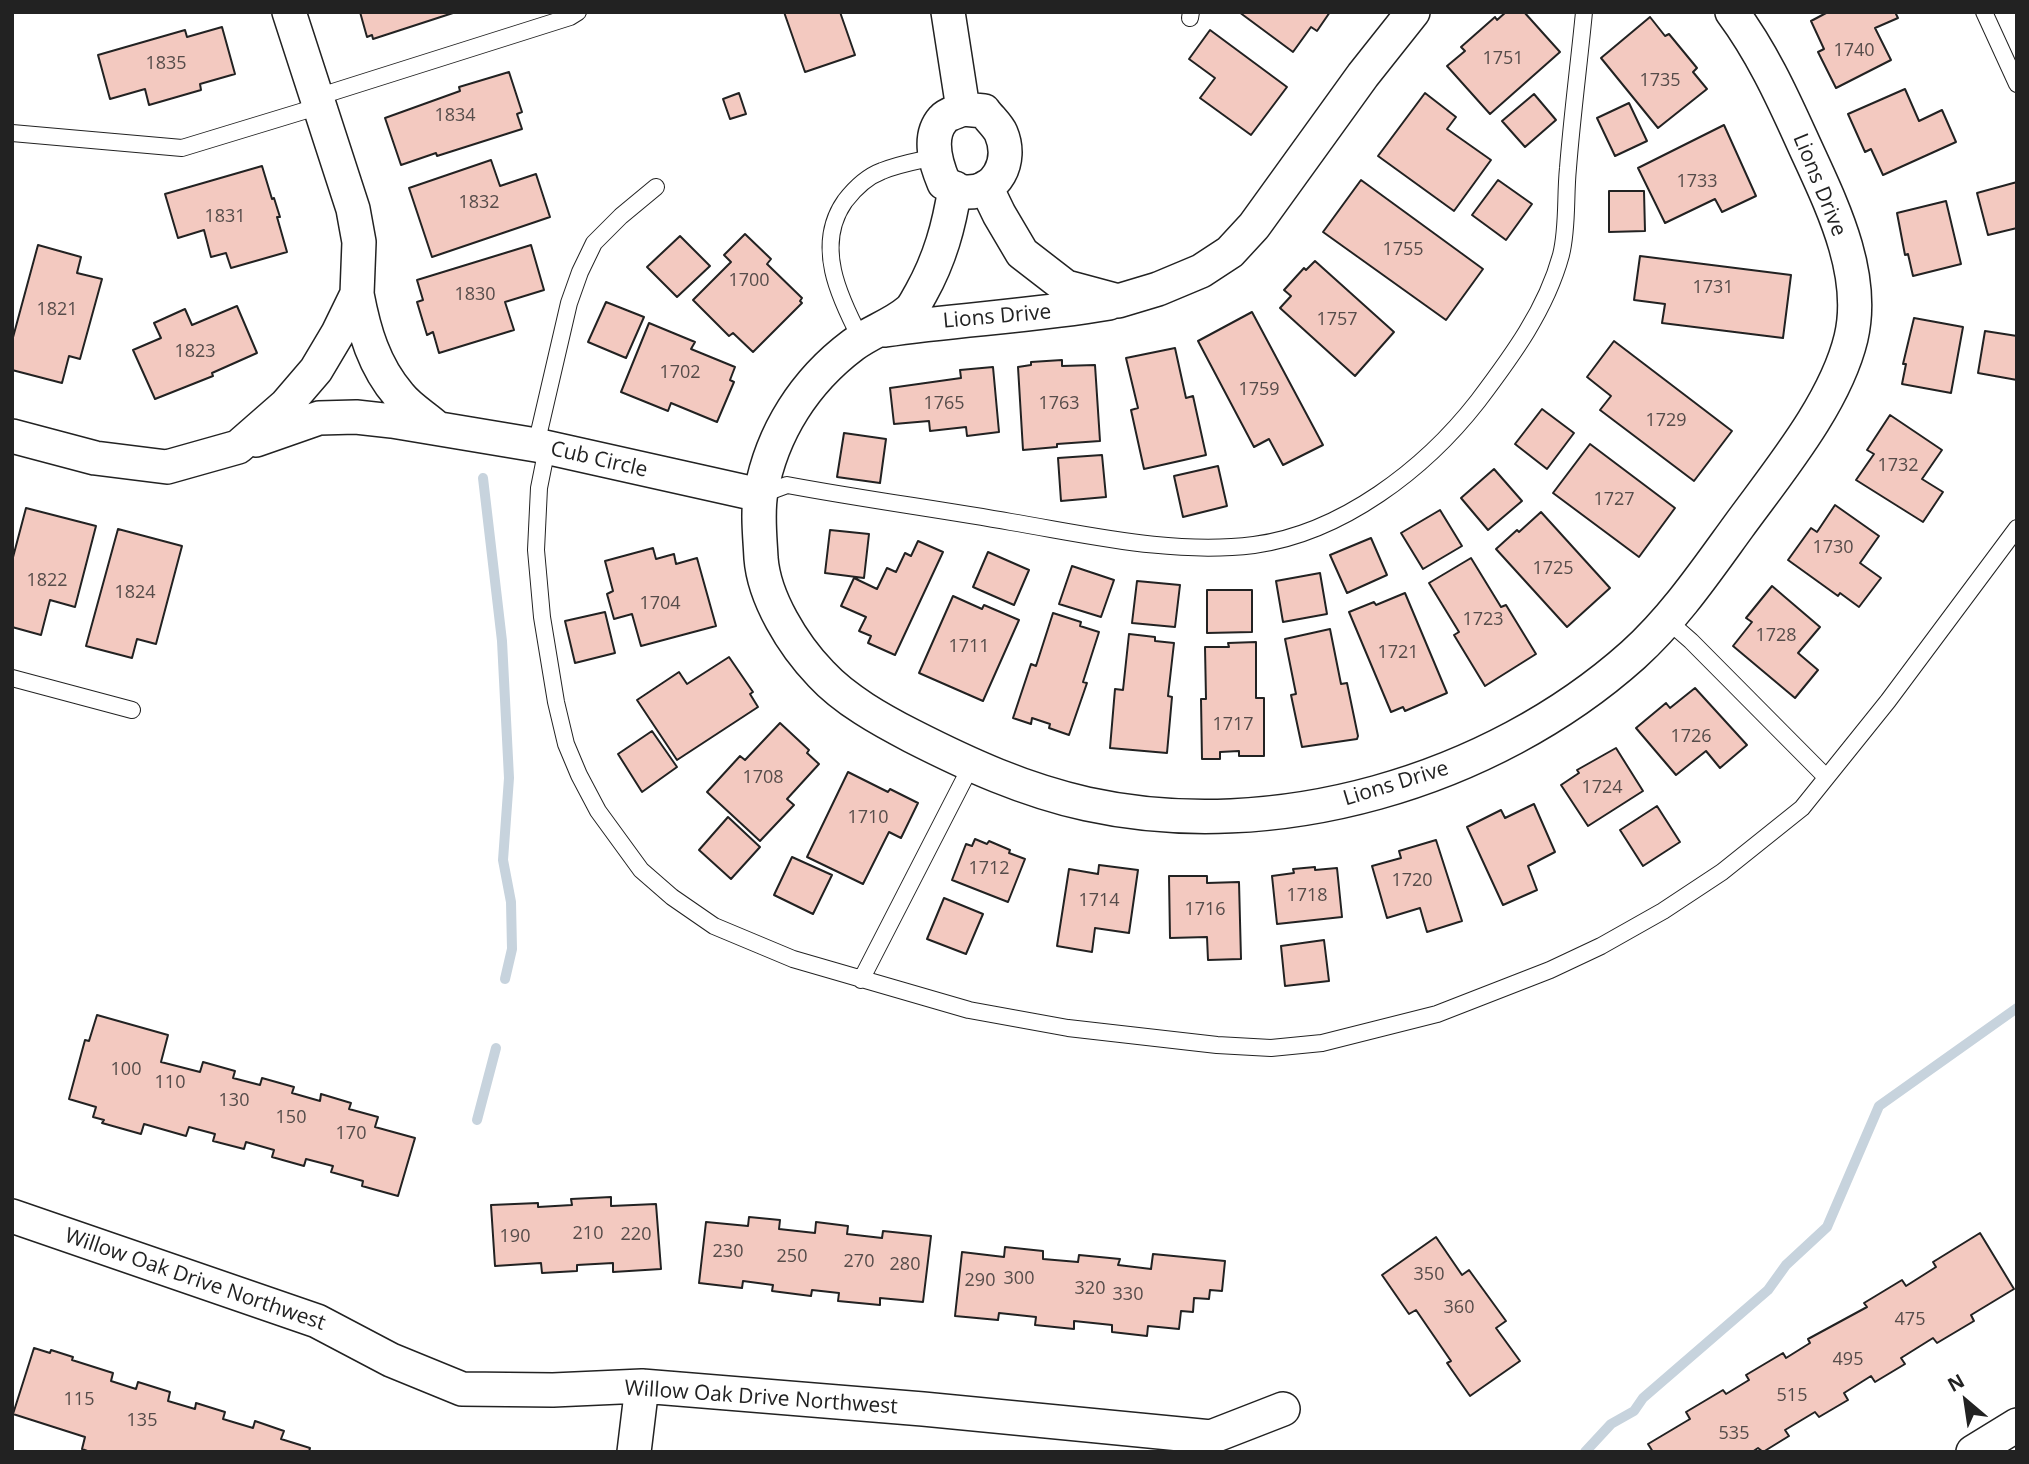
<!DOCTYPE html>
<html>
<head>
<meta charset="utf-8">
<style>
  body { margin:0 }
  #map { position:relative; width:2029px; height:1464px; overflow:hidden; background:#fff; font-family:"Open Sans",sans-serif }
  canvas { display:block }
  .frame { position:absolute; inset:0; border:14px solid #222; pointer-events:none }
  .north { position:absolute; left:1931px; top:1366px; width:70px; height:70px; -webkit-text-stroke:5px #fff; paint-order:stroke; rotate:331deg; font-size:19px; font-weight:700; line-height:28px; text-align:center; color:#222 }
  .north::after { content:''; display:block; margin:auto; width:24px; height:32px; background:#222; clip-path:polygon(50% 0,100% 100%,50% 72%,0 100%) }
</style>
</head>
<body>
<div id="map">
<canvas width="2029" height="1464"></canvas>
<div class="frame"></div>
<div class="north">N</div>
</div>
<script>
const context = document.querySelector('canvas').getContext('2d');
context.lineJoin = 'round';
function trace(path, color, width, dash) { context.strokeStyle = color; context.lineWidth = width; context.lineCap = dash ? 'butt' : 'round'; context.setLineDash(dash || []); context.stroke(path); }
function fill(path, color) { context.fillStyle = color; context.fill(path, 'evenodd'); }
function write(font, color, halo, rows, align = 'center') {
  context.font = font + ' "Open Sans",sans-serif'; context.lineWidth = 5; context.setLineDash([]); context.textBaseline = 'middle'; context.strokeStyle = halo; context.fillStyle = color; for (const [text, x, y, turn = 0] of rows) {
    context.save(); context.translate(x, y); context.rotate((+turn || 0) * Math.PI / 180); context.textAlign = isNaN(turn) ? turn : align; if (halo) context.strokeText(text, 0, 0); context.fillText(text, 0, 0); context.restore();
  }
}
const stream = new Path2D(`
  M 483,478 L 502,641 L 509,778 L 503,860 L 511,902 L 512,949 L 505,979
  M 477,1120 L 496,1048
  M 1585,1452 L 1611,1424 L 1634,1411 L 1643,1398 L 1768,1290 L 1786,1265 L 1827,1227 L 1879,1106 L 2017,1008`);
const building = new Path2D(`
  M 360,12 L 456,12 L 373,39 L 372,35 L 367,37 Z
  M 784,12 L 840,12 L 855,55 L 805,72 Z
  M 1239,12 L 1330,12 L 1317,31 L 1311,27 L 1293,52 Z
  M 1506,12 L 1524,12 L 1560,52 L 1490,114 L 1447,66 L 1465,51 L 1461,47 L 1495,17 L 1497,20 Z
  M 1828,12 L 1895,12 L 1898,18 L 1875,28 L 1891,60 L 1836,88 L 1818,52 L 1824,49 L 1811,21 Z
  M 1650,17 L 1665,36 L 1669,34 L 1697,68 L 1693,72 L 1707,89 L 1658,128 L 1601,58 Z
  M 222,27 L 235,74 L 200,84 L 201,90 L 149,105 L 145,89 L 110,99 L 98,55 L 185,30 L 187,37 Z
  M 1210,30 L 1287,87 L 1251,135 L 1200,98 L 1215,78 L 1189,59 Z
  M 509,72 L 522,112 L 517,114 L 522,129 L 437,156 L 436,153 L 401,165 L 385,118 L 460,91 L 459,87 Z
  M 1905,89 L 1919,121 L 1942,110 L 1956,142 L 1883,175 L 1871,149 L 1865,152 L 1848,114 Z
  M 739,93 L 746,114 L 730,119 L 723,99 Z
  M 1425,93 L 1456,117 L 1447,129 L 1491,160 L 1454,211 L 1378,156 Z
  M 1534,94 L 1556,120 L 1525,147 L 1502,121 Z
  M 1629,103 L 1647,141 L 1615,156 L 1597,118 Z
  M 1724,125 L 1756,196 L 1722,212 L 1715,199 L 1665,223 L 1638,168 Z
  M 491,160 L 500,186 L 536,174 L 550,217 L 432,257 L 409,188 Z
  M 262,166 L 272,199 L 274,198 L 280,217 L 277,217 L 287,252 L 231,268 L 226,253 L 211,257 L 204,230 L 178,238 L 165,194 Z
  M 1361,180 L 1483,269 L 1446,320 L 1323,232 Z
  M 1498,180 L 1532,204 L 1506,240 L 1472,215 Z
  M 2017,182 L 2017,228 L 1988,235 L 1977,193 Z
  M 1609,191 L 1644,191 L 1645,231 L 1609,232 Z
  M 1946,201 L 1961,264 L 1913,276 L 1908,254 L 1905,255 L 1897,213 Z
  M 745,234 L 771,259 L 767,264 L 802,298 L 800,301 L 802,303 L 753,352 L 733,333 L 729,336 L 693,300 L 731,262 L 724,255 Z
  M 680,236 L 710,266 L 677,297 L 647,267 Z
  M 38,245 L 81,257 L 77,273 L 102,279 L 80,359 L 69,356 L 62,383 L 12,370 L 12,341 Z
  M 531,245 L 544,290 L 505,302 L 514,330 L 439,353 L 433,332 L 427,335 L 417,302 L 423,300 L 417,280 Z
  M 1640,256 L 1791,275 L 1783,338 L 1662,323 L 1665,304 L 1634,300 Z
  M 1315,261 L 1394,332 L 1355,376 L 1280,308 L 1291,296 L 1284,290 L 1304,268 L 1306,270 Z
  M 606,302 L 644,317 L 626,358 L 588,342 Z
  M 237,306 L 257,353 L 212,373 L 213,376 L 155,399 L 133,350 L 161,338 L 154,323 L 185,309 L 192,325 Z
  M 1252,312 L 1323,445 L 1283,465 L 1269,439 L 1254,447 L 1198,341 Z
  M 1914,318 L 1963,327 L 1951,393 L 1902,384 L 1906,364 L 1903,364 Z
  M 649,323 L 695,342 L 691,349 L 735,367 L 730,380 L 734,382 L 717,422 L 671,403 L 668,411 L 621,392 Z
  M 1985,331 L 2017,336 L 2017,380 L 1978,373 Z
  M 1614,341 L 1732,431 L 1694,481 L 1600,410 L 1611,396 L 1587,377 Z
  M 1175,348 L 1186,398 L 1193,396 L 1206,455 L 1144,469 L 1131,410 L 1138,408 L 1126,358 Z
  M 1062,360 L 1062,366 L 1095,365 L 1100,441 L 1057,444 L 1057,447 L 1023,450 L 1018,367 L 1031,365 L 1031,362 Z
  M 993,367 L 999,432 L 967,436 L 966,427 L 930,431 L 929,421 L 894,424 L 890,388 L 961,378 L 960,370 Z
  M 1542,409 L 1574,433 L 1547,469 L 1515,444 Z
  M 1890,415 L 1942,450 L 1922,479 L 1943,492 L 1923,522 L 1856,480 L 1874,454 L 1867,450 Z
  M 844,433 L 886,439 L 880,483 L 837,477 Z
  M 1590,444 L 1675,508 L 1639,557 L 1553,493 Z
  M 1102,455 L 1106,497 L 1061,501 L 1058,458 Z
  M 1218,466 L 1227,506 L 1183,517 L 1174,476 Z
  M 1494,469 L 1522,501 L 1488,530 L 1461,498 Z
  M 1835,505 L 1879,536 L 1860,563 L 1881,578 L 1859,607 L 1840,593 L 1838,596 L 1788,560 L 1811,528 L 1817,532 Z
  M 26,508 L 96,526 L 75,607 L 50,600 L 41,635 L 12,627 L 12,561 Z
  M 1440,510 L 1462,546 L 1423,569 L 1401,533 Z
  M 1541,512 L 1610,588 L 1567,627 L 1496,549 L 1517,530 L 1519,532 Z
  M 118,529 L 182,546 L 156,644 L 137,639 L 132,658 L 86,646 Z
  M 830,530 L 869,534 L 864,578 L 825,573 Z
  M 1371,538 L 1387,575 L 1347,593 L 1330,555 Z
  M 918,541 L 943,552 L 895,655 L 868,643 L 871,636 L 859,631 L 866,617 L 841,606 L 854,578 L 877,589 L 887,568 L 896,572 L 905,553 L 911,556 Z
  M 653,548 L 656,559 L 674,554 L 676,564 L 697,558 L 716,626 L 641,646 L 632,614 L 614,619 L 607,594 L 613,591 L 605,561 Z
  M 988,552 L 1029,570 L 1014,605 L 973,587 Z
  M 1471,558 L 1501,607 L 1506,605 L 1536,654 L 1485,686 L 1454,635 L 1459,632 L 1429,583 Z
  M 1072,566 L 1114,580 L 1101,617 L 1059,604 Z
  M 1320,573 L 1327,614 L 1283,622 L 1276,581 Z
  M 1137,581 L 1180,585 L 1175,627 L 1132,623 Z
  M 1772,586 L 1820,627 L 1798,653 L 1818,670 L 1795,698 L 1733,646 L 1752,622 L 1746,618 Z
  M 1207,590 L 1252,590 L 1252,632 L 1207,633 Z
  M 1405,593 L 1447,693 L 1405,711 L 1403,707 L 1391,712 L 1349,612 L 1374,602 L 1376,605 Z
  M 953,596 L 982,609 L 984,605 L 1019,620 L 983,701 L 919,673 Z
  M 605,612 L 615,653 L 575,663 L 565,621 Z
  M 1053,613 L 1081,622 L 1080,626 L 1099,632 L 1083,682 L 1087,683 L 1069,735 L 1049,728 L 1050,724 L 1032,718 L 1031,724 L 1013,718 L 1031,664 L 1036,666 Z
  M 1330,629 L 1341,684 L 1347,683 L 1358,736 L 1357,739 L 1302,747 L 1291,695 L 1296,694 L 1285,639 Z
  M 1129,634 L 1155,637 L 1155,641 L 1174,643 L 1168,696 L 1172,697 L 1167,753 L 1110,748 L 1115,689 L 1123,690 Z
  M 1256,642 L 1256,698 L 1264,698 L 1264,756 L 1239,756 L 1239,751 L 1220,752 L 1220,759 L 1202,759 L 1201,699 L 1206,699 L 1205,647 L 1229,647 L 1228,643 Z
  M 729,657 L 753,692 L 750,694 L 758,707 L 677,760 L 637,700 L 679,672 L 687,684 Z
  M 1695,688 L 1747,745 L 1720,768 L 1706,751 L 1676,775 L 1636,728 L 1666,703 L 1670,708 Z
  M 780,723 L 809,750 L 807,753 L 819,764 L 787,799 L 794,805 L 760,841 L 707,792 L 740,756 L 745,760 Z
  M 652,731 L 677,767 L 642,792 L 618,754 Z
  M 1616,748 L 1643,791 L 1588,826 L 1561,785 L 1579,773 L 1577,770 Z
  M 848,772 L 888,792 L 890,789 L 918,803 L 901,838 L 889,832 L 863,884 L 807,857 Z
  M 1534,804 L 1555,852 L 1528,866 L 1537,890 L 1503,905 L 1467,827 L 1501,810 L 1505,818 Z
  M 1657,806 L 1680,842 L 1643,866 L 1620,830 Z
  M 728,817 L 760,847 L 731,879 L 699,850 Z
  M 975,839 L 987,844 L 989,841 L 1010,850 L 1009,853 L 1025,859 L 1008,902 L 952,880 L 966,844 L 972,846 Z
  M 1436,840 L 1462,921 L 1427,932 L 1420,908 L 1387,918 L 1372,866 L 1401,858 L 1399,851 Z
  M 792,857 L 832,875 L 813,914 L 774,895 Z
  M 1099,865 L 1138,870 L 1129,933 L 1095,928 L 1092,952 L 1057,946 L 1069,869 L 1098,874 Z
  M 1315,867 L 1315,870 L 1337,868 L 1342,917 L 1277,924 L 1272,876 L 1294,873 L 1293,869 Z
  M 1169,876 L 1207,876 L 1207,883 L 1239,882 L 1241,959 L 1208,960 L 1207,937 L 1170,938 Z
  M 944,898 L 983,914 L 966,954 L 927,939 Z
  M 1324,940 L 1329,981 L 1285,986 L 1281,946 Z
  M 97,1015 L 168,1035 L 161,1062 L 200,1072 L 203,1062 L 235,1071 L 233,1078 L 260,1085 L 262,1078 L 294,1087 L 292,1093 L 320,1101 L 321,1094 L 351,1103 L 349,1109 L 378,1117 L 375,1127 L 415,1138 L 398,1196 L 362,1186 L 363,1181 L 331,1172 L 333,1166 L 306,1159 L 304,1166 L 272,1157 L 274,1150 L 246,1142 L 244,1149 L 213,1141 L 215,1134 L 189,1127 L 186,1136 L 144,1124 L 141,1134 L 102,1123 L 104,1120 L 93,1117 L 96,1107 L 69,1099 L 85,1040 L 89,1041 Z
  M 611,1197 L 611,1206 L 656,1204 L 661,1269 L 613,1272 L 613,1263 L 577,1265 L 577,1271 L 542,1273 L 541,1263 L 495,1266 L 491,1205 L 538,1203 L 538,1207 L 572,1205 L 571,1199 Z
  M 749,1217 L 780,1220 L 779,1229 L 815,1233 L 816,1222 L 848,1226 L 847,1234 L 882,1238 L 883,1231 L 931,1236 L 923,1302 L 880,1298 L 880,1305 L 838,1301 L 839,1293 L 812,1290 L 811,1296 L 772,1291 L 773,1285 L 743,1281 L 742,1288 L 699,1283 L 706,1222 L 748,1226 Z
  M 1980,1233 L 2014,1289 L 1971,1315 L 1974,1321 L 1937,1343 L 1933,1338 L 1901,1358 L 1905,1364 L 1875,1382 L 1871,1376 L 1844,1393 L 1848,1400 L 1819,1417 L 1815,1412 L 1785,1430 L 1789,1436 L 1763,1452 L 1758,1448 L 1752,1452 L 1653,1452 L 1648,1444 L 1690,1419 L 1686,1412 L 1723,1390 L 1726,1394 L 1749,1380 L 1746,1375 L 1783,1353 L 1786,1358 L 1810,1343 L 1808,1339 L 1867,1307 L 1864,1303 L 1902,1280 L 1906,1286 L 1936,1267 L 1933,1262 Z
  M 1436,1237 L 1462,1275 L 1469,1270 L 1506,1321 L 1496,1328 L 1520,1361 L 1470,1396 L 1447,1363 L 1451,1361 L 1416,1310 L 1409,1314 L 1382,1275 Z
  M 1005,1247 L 1043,1251 L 1043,1259 L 1078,1262 L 1079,1255 L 1120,1259 L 1118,1265 L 1151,1269 L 1153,1254 L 1225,1261 L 1222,1291 L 1210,1290 L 1209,1299 L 1194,1298 L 1193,1312 L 1181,1311 L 1179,1329 L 1148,1326 L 1147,1336 L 1112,1332 L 1112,1325 L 1074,1321 L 1074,1329 L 1035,1325 L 1036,1317 L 999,1313 L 998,1320 L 955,1316 L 962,1252 L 1004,1257 Z
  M 34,1348 L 50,1353 L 51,1350 L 73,1357 L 72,1360 L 113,1373 L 111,1381 L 136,1389 L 138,1382 L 170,1392 L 168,1401 L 195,1409 L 196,1403 L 225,1412 L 223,1419 L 253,1428 L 255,1421 L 284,1431 L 281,1439 L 310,1448 L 309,1452 L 90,1452 L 82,1449 L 85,1437 L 13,1414 Z`);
const lane = new Path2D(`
  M 1984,12 L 2017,84
  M 1190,18 L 1191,12
  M 317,97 L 570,17 L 578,12
  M 12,133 L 182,148 L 320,106
  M 861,339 C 839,297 814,245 845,201 C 855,188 866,177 882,171 C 899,164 917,161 935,157
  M 536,445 L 569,303 L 580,272 L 594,243 L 621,216 L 656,187
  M 547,448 L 539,488 L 536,550 L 542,617 L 556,702 L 566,744 L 579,775 L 598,811 L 641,870 L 672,897 L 714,926 L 793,959 L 969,1010 L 1068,1028 L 1217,1045 L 1271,1048 L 1322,1043 L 1437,1014 L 1550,970 L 1601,946 L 1663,911 L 1722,872 L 1802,808 L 1888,701 L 2017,528
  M 760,495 L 787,485 C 862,499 937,509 1011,522 C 1090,535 1173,555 1254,545 C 1342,533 1425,469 1478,401 C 1512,356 1546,310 1561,255 C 1568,227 1565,197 1568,168 C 1572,116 1579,64 1584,12
  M 1667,620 L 1691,641 L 1826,777
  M 12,678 L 132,710
  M 861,980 L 971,766`);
const street = new Path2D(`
  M 948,12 L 963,109
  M 963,109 L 984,111 C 989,118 998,126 1001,133 C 1013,161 997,194 965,192 C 958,191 950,186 944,183 C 936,164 927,137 943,119 C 947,114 957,112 963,109 Z
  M 986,187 L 999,214 L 1022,253 L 1066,287 L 1118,301 L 1158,289 L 1201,271 L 1230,252 L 1254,226 L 1363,75 L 1413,12
  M 955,188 C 949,226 940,259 921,293 C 918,298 914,307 909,311 C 893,325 870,332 853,345 C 805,381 772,432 761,492 C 757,512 760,537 761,558 C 764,598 793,645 821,674 C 845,700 881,720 912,736 C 969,765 1024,790 1087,804 C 1274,845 1491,782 1633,655 C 1674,618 1706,571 1738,527 C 1778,472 1835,404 1851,338 C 1867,270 1828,198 1801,138 C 1781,94 1761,51 1732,12
  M 357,294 C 364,331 374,366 399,395 C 409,408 425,417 437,428
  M 885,330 C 960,319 1035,316 1109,303
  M 12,436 L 95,458 L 167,467 L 238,447 L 286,405 L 316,370 L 338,333 L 357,294 L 359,242 L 353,209 L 289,12
  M 256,440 L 319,418 L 356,417 L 392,421 L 536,445 L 760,495
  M 12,1216 L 317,1321 L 391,1360 L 462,1389 L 553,1390 L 642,1386 L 923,1409 L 1211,1437 L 1283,1409
  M 634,1452 L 642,1386
  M 1973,1452 L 2017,1425`);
const numberNames = [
  ["1740",1854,51],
  ["1751",1503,59],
  ["1835",166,64],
  ["1735",1660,81],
  ["1834",455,116],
  ["1733",1697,182],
  ["1832",479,203],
  ["1831",225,217],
  ["1755",1403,250],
  ["1700",749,281],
  ["1731",1713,288],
  ["1830",475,295],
  ["1821",57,310],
  ["1757",1337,320],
  ["1823",195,352],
  ["1702",680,373],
  ["1759",1259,390],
  ["1765",944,404],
  ["1763",1059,404],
  ["1729",1666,421],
  ["1732",1898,466],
  ["1727",1614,500],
  ["1730",1833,548],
  ["1725",1553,569],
  ["1822",47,581],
  ["1824",135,593],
  ["1704",660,604],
  ["1723",1483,620],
  ["1728",1776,636],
  ["1711",969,647],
  ["1721",1398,653],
  ["1717",1233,725],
  ["1726",1691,737],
  ["1708",763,778],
  ["1724",1602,788],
  ["1710",868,818],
  ["1712",989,869],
  ["1720",1412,881],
  ["1718",1307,896],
  ["1714",1099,901],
  ["1716",1205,910],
  ["100",126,1070],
  ["110",170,1083],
  ["130",234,1101],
  ["150",291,1118],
  ["170",351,1134],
  ["210",588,1234],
  ["220",636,1235],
  ["190",515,1237],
  ["230",728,1252],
  ["250",792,1257],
  ["270",859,1262],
  ["280",905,1265],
  ["350",1429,1275],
  ["300",1019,1279],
  ["290",980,1281],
  ["320",1090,1289],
  ["330",1128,1295],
  ["360",1459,1308],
  ["475",1910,1320],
  ["495",1848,1360],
  ["515",1792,1396],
  ["115",79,1400],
  ["135",142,1421],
  ["535",1734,1434]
];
const streetNames = [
  ["Lions Drive",1819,185,68],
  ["Lions Drive",997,317,-5],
  ["Cub Circle",599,460,13],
  ["Lions Drive",1396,784,-17],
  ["Willow Oak Drive Northwest",195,1280,19],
  ["Willow Oak Drive Northwest",761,1398,4]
];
trace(stream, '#c7d3dd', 10);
fill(building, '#f3c9c0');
trace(building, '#222', 2);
trace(lane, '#222', 18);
trace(street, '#222', 36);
trace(lane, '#fff', 16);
trace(street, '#fff', 33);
write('18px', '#564c4a', null, numberNames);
write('21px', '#222', '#fff', streetNames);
</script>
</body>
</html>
